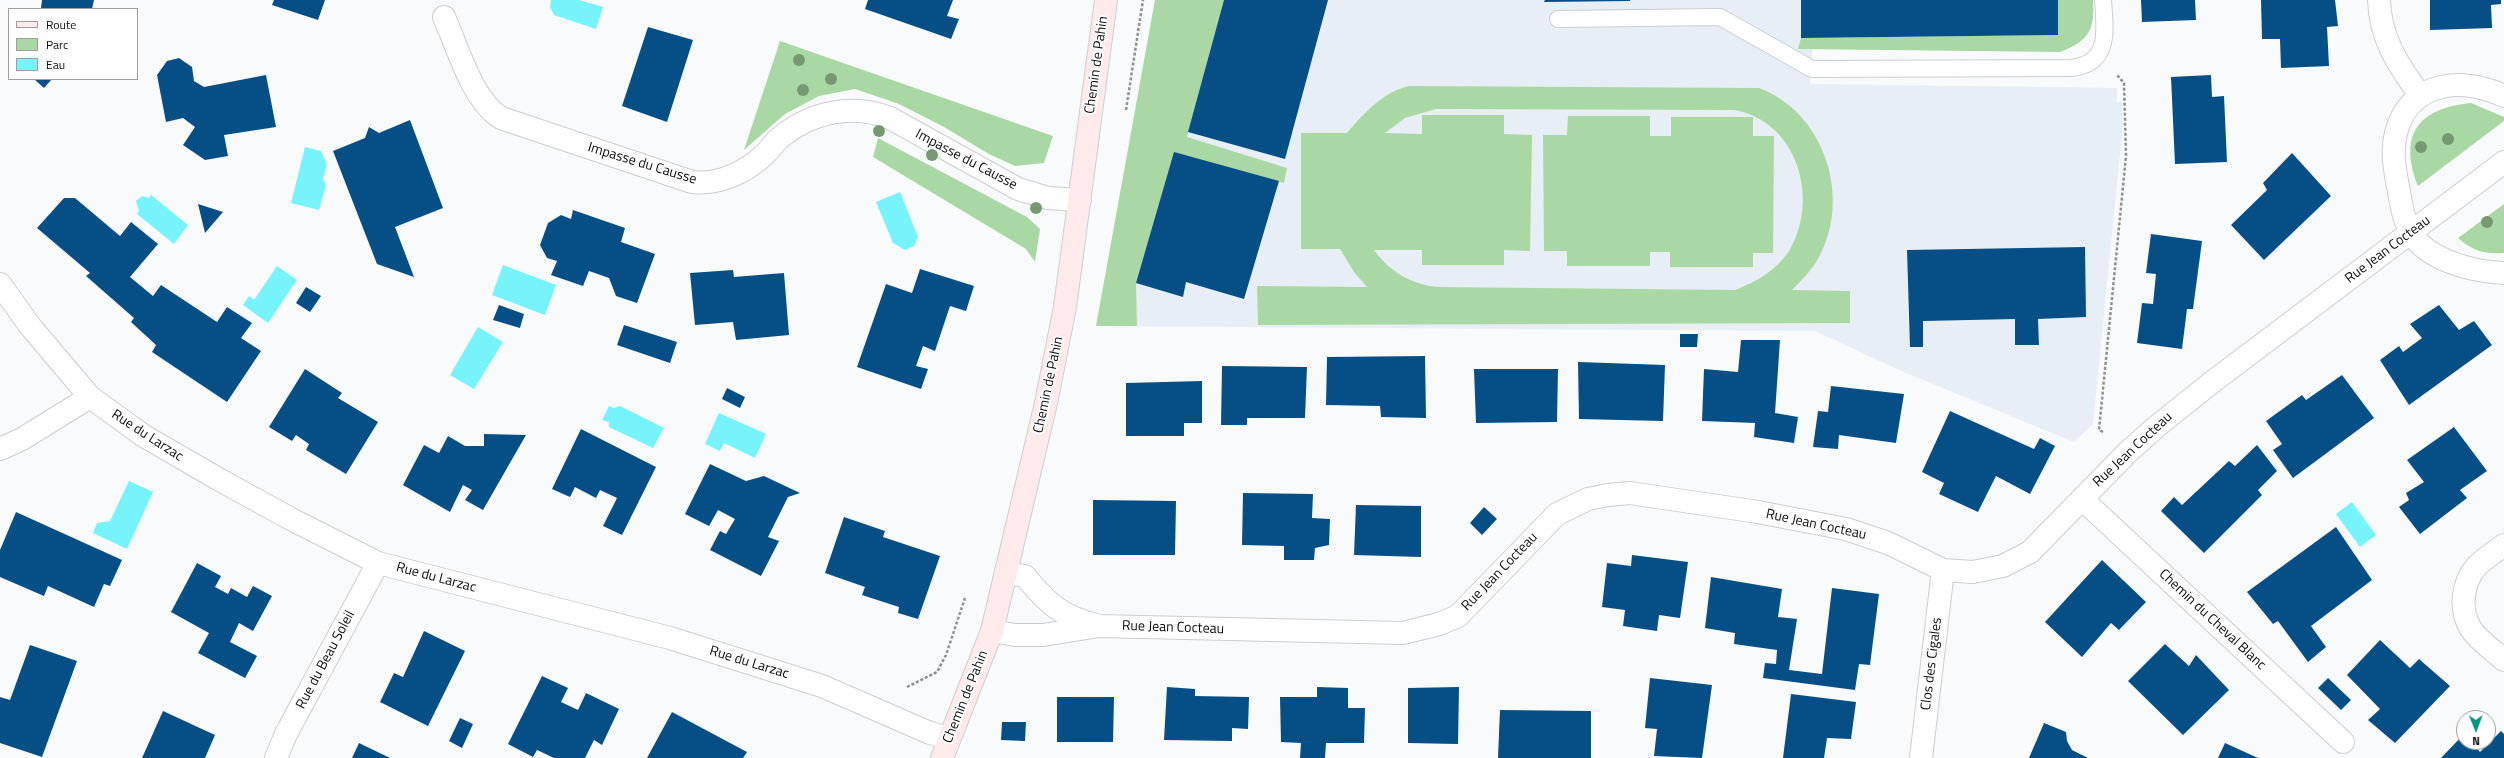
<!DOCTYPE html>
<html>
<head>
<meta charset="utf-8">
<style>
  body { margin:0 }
  #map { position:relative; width:2504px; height:758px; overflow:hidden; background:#f9fafb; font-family:"Titillium Web",sans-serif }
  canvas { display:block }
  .legend { position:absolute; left:8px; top:8px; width:130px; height:72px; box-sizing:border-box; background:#fff; border:1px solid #9e9e9e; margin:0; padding:5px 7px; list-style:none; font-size:12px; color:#0c0d0d }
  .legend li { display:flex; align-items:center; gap:8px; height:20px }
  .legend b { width:20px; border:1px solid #9e9e9e }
  .north { position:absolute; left:2456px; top:710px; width:40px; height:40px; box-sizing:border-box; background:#fff; border:1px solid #9e9e9e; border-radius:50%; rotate:179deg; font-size:11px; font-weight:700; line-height:16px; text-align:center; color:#0c0d0d }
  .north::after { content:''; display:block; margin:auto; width:14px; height:18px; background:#049481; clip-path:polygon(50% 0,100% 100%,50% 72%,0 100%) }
</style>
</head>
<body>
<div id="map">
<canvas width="2504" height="758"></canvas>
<ul class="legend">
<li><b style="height:5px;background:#fee9eb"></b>Route</li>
<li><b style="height:11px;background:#aad8a4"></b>Parc</li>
<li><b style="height:11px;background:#76f3fb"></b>Eau</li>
</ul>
<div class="north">N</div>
</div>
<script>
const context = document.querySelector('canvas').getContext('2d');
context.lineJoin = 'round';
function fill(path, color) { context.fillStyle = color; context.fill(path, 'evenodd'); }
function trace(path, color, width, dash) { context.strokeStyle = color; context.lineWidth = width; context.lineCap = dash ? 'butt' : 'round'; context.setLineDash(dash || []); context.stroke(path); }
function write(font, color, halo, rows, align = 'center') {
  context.font = font + ' "Titillium Web",sans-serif'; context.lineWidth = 4; context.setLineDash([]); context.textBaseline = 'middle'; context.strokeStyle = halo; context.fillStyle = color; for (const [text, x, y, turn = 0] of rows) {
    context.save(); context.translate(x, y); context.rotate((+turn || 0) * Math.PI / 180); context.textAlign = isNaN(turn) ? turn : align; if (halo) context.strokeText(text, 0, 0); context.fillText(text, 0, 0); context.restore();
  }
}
const built = new Path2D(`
  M 1155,0 L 1816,0 L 1810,84 L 2117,88 L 2117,102 L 2122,102 L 2122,133 L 2093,424 L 2074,442 L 1899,370 L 1815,331 L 1096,326 Z`);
const green = new Path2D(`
  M 1155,0 L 1224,0 L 1187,137 L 1287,168 L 1284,183 L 1175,153 L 1136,283 L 1137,326 L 1096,326 Z
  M 2058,0 L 2093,0 C 2095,30 2089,41 2060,52 L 1798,49 L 1801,38 L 2058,35 Z
  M 780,41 L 1053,136 L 1044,163 L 1015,166 L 989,154 L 944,127 L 899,104 L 855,89 L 819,96 L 785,114 L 744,150 Z
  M 1409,86 L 1759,88 C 1824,112 1852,197 1819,257 C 1812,270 1802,280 1792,290 L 1850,291 L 1850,323 L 1258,325 L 1257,286 L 1367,287 L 1354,272 L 1340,249 L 1301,249 L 1301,133 L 1347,133 C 1364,113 1383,92 1409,86 ZM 1436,109 L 1734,110 C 1798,121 1820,200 1789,251 C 1777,270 1756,282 1735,290 L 1437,287 C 1411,284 1390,272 1374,250 L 1422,250 L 1422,265 L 1504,265 L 1504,250 L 1530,251 L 1532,135 L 1504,134 L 1504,115 L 1422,115 L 1422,134 L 1385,133 L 1405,118 Z
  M 2471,103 L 2504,117 L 2504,121 L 2418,186 C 2398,135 2418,108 2471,103 Z
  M 1568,116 L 1650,116 L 1650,136 L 1671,136 L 1671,117 L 1753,117 L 1753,136 L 1774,136 L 1773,253 L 1753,253 L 1753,267 L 1670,267 L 1670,252 L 1650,252 L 1650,266 L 1567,266 L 1567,251 L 1544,251 L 1543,135 L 1567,135 Z
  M 878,138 L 1027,217 L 1040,229 L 1035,262 L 1026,249 L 873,157 Z
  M 2504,204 L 2504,253 C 2483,254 2473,251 2458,238 Z`);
const water = new Path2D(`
  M 551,0 L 579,0 L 603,7 L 596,29 L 554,15 L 550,7 Z
  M 305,147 L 321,151 L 327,164 L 323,179 L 326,185 L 319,210 L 291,203 Z
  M 900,192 L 918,237 L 914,246 L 905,250 L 893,243 L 876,202 Z
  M 151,195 L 188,225 L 174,244 L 137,214 L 139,211 L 136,201 L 142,196 L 149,198 Z
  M 503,265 L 556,285 L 545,315 L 492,295 Z
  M 277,266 L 297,280 L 268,323 L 243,305 L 249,296 L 254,300 Z
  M 478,327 L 503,342 L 474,389 L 450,375 Z
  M 609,406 L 614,408 L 620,406 L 664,428 L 653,448 L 609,427 L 609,422 L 602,420 Z
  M 719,413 L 766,434 L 755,458 L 724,443 L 720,451 L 705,444 Z
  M 129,481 L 153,492 L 127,549 L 93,533 L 97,523 L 110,521 Z
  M 2352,502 L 2376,535 L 2360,547 L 2336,514 Z`);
const building = new Path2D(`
  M 42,0 L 94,0 L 92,9 L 41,8 Z
  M 274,0 L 325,0 L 318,20 L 272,5 Z
  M 868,0 L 953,0 L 947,16 L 959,19 L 951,39 L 865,9 Z
  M 1224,0 L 1328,0 L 1285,159 L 1188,132 Z
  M 1545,0 L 1630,0 L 1630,1 L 1544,2 Z
  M 1801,0 L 2058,0 L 2058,35 L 1801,38 Z
  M 2141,0 L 2195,0 L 2196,20 L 2142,22 Z
  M 2261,0 L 2335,0 L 2338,26 L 2327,27 L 2329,66 L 2281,68 L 2280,39 L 2262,39 Z
  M 2430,0 L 2501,0 L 2501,4 L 2491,5 L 2492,28 L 2430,30 Z
  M 648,27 L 693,40 L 667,122 L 622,106 Z
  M 179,58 L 192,67 L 194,81 L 204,87 L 266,75 L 276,127 L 224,135 L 228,156 L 205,160 L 183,145 L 195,127 L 183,118 L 166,122 L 157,75 L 167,61 Z
  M 2211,75 L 2212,97 L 2224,96 L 2227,162 L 2175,164 L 2171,77 Z
  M 34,79 L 52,79 L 44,88 Z
  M 410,120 L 443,208 L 395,227 L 414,277 L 377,264 L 333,151 L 365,138 L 369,127 L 379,133 Z
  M 1174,152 L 1279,181 L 1244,299 L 1186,282 L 1183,297 L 1136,283 Z
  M 2292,153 L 2331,196 L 2264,260 L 2231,225 L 2267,190 L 2263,183 Z
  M 64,198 L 75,198 L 120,236 L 131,222 L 158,244 L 130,277 L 153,296 L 161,285 L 217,322 L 227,307 L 252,323 L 241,338 L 261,351 L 227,402 L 152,352 L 156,345 L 131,322 L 134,318 L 86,276 L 90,273 L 37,228 Z
  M 198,204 L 223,212 L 205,233 Z
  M 573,210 L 625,228 L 621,242 L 655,254 L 637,303 L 616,296 L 609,278 L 589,271 L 583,286 L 551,275 L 557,261 L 547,258 L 540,245 L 548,223 L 561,215 L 571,219 Z
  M 2151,234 L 2202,241 L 2193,309 L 2187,309 L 2182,349 L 2137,343 L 2142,303 L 2153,304 L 2156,274 L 2146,273 Z
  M 2085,247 L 2086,317 L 2038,319 L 2039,345 L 2015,345 L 2015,319 L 1923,321 L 1923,347 L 1910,347 L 1907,250 Z
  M 920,269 L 974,286 L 966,311 L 950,306 L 935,351 L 923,346 L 916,366 L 928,369 L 921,389 L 857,367 L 886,284 L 912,293 Z
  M 733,270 L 734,277 L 784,273 L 789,335 L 736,340 L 733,322 L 695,325 L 690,273 Z
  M 306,287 L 321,296 L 310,312 L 296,303 Z
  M 499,305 L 524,314 L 520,328 L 493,320 Z
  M 2439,305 L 2459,330 L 2474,321 L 2492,345 L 2409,405 L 2380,360 L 2399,346 L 2403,352 L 2422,338 L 2410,324 Z
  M 624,325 L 677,342 L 670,363 L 617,345 Z
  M 1680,334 L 1698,334 L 1697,347 L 1680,347 Z
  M 1741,340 L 1780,340 L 1775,413 L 1798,417 L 1794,443 L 1754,437 L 1755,423 L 1702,421 L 1704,369 L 1738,372 Z
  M 1425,356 L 1426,418 L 1381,417 L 1380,406 L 1326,405 L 1327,357 Z
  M 1578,362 L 1665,365 L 1663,421 L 1579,419 Z
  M 1222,366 L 1307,367 L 1305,418 L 1247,418 L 1247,425 L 1221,425 Z
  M 305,369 L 342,393 L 338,398 L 378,422 L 346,474 L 306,450 L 309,444 L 296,435 L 292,441 L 269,427 Z
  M 1474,369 L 1558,369 L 1557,422 L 1476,423 Z
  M 2342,375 L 2374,418 L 2293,478 L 2273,450 L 2282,444 L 2266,421 L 2302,395 L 2306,400 Z
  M 1202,381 L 1202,423 L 1184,423 L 1184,436 L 1126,436 L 1126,383 Z
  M 1831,386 L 1904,394 L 1896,443 L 1839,435 L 1838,449 L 1813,447 L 1818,411 L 1828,412 Z
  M 727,388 L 745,397 L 740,408 L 722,399 Z
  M 1950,411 L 2034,449 L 2040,438 L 2055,446 L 2030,494 L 1996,476 L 1978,512 L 1939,494 L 1944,483 L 1922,472 Z
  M 2454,427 L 2487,471 L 2460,490 L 2467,498 L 2420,534 L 2399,507 L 2409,500 L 2406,493 L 2424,482 L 2407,460 Z
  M 581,429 L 656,467 L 622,535 L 603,526 L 617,498 L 600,490 L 596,498 L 575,487 L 570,497 L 552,489 Z
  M 484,434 L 526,435 L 483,510 L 465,500 L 472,490 L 463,485 L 450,512 L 403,485 L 424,445 L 439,453 L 448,436 L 465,446 L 484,446 Z
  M 2257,445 L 2277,471 L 2258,490 L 2262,495 L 2204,553 L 2161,511 L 2174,497 L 2182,505 L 2229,461 L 2235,466 Z
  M 710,464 L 746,481 L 764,476 L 800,493 L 788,497 L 768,537 L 779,541 L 761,576 L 710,550 L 720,531 L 726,534 L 735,519 L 718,510 L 709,526 L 685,514 Z
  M 1243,493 L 1313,494 L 1312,518 L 1330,519 L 1329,545 L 1315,548 L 1314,560 L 1284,560 L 1284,546 L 1242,545 Z
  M 1093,500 L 1176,501 L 1175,555 L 1093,555 Z
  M 1356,505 L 1421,506 L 1421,557 L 1354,555 Z
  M 1484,507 L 1497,519 L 1482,535 L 1470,523 Z
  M 16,512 L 122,560 L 110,586 L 104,584 L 94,607 L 48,586 L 44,596 L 0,577 L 0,550 Z
  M 844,517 L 885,531 L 883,537 L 940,556 L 918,619 L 898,613 L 899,607 L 862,595 L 865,587 L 825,573 Z
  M 2336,527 L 2372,580 L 2311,626 L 2326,647 L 2308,662 L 2278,621 L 2273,624 L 2247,592 Z
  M 1632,555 L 1688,562 L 1680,618 L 1659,615 L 1657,631 L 1623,626 L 1625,610 L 1602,607 L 1607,563 L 1631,566 Z
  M 2102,560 L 2146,602 L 2119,630 L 2111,623 L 2082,657 L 2045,622 Z
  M 197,563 L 221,576 L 215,587 L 228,594 L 231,588 L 247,597 L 253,586 L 272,596 L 253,631 L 239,623 L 230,642 L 257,656 L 245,678 L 198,653 L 209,633 L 171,612 Z
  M 1711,577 L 1782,589 L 1778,617 L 1797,619 L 1789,670 L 1822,674 L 1832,588 L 1879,594 L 1870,665 L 1859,664 L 1855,690 L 1763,678 L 1765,663 L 1776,664 L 1777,650 L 1734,644 L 1735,633 L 1705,628 Z
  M 424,631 L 465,651 L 428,726 L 380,702 L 394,673 L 403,677 Z
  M 2380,640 L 2410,668 L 2419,659 L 2450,686 L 2395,743 L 2368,720 L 2380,709 L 2347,675 Z
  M 2165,644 L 2189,666 L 2196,655 L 2229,690 L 2183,735 L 2128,681 Z
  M 30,645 L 77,661 L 42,757 L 0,743 L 0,697 L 10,700 Z
  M 542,676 L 568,688 L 561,702 L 578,710 L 586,693 L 619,709 L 602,745 L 594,740 L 585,758 L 554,758 L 537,750 L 533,757 L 508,744 Z
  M 1650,678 L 1712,685 L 1702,758 L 1654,756 L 1657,729 L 1645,728 Z
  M 2328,678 L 2351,700 L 2341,710 L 2318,688 Z
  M 1167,687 L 1195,689 L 1195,696 L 1249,697 L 1248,729 L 1232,728 L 1232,741 L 1164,740 Z
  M 1317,687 L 1348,688 L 1348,708 L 1365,708 L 1364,743 L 1326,743 L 1325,758 L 1300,758 L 1301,743 L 1281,742 L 1280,697 L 1317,697 Z
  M 1459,687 L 1458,744 L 1408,743 L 1408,688 Z
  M 1791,694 L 1856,702 L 1851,739 L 1827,738 L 1824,758 L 1783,758 Z
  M 1057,697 L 1114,697 L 1113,742 L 1057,742 Z
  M 1500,710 L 1591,711 L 1591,758 L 1498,758 Z
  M 163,711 L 215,735 L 205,758 L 142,758 Z
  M 672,712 L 747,752 L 743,758 L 647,758 Z
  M 460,718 L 473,724 L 462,748 L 449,741 Z
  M 1002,722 L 1026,722 L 1025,741 L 1001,740 Z
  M 2044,723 L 2066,732 L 2067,741 L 2072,750 L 2088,758 L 2029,758 Z
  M 2501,731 L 2504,734 L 2504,758 L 2441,758 L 2464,734 L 2464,742 L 2471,742 L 2480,752 Z
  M 359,743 L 390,758 L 352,758 Z
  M 2225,743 L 2258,758 L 2218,758 Z`);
const path = new Path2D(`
  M 1126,110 L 1143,0
  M 2103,432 L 2099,430 L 2126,156 L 2124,83 L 2117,75
  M 907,687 L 937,672 L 946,655 L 965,598`);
const service = new Path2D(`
  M 1558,19 L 1720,17 L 1812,69 L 2071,68 C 2111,64 2105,30 2103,0`);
const minor = new Path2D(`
  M 2379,0 C 2380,38 2398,65 2420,95
  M 444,17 C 458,48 472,100 501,118 L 692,182 C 718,185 745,173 764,155 C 770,150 774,142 781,137 C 811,112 853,103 890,118 L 1018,189 L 1048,198 L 1080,200
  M 2504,96 C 2462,76 2409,81 2396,133 C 2391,152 2395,172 2399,191 C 2402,210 2405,229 2419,243 C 2439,263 2477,272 2504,273
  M 0,284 L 30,326 L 90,397 L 144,436 L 220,480 L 291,519 L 378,563 L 670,638 L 822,686 L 930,733 L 949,738
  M 0,449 L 22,439 L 90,397
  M 2082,499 L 2343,742
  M 2504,545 C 2495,552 2485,558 2477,566 C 2462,582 2459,610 2471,629 C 2478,640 2494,651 2504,660
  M 1006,573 L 1025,576 C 1048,604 1061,616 1096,625
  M 992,631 L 1015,635 L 1043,635 L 1099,626 L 1403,633 L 1439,624 L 1458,616 L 1557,514 L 1588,499 L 1608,495 L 1630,493 L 1758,512 L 1846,529 L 1888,543 L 1943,570 L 1973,572 L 2003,566 L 2030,552 L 2128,452 L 2156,427 L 2211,383 L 2504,162
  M 276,758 L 286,734 L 378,563
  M 1921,758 L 1943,570`);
const secondary = new Path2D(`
  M 942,758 L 992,631 L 1046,403 L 1065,307 L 1106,0`);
const trees = [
  [799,60],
  [831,79],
  [803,90],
  [879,131],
  [2448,139],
  [2421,147],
  [932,155],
  [1036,208],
  [2487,222]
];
const streetNames = [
  ["Chemin de Pahin",1097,65,-82],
  ["Impasse du Causse",966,160,28],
  ["Impasse du Causse",642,164,17],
  ["Rue Jean Cocteau",2388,250,-37],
  ["Chemin de Pahin",1049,385,-78],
  ["Rue du Larzac",147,436,33],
  ["Rue Jean Cocteau",2133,450,-43],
  ["Rue Jean Cocteau",1816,525,12],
  ["Rue Jean Cocteau",1500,572,-46],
  ["Rue du Larzac",436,578,15],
  ["Chemin du Cheval Blanc",2212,620,43],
  ["Rue Jean Cocteau",1173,628,2],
  ["Rue du Beau Soleil",326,660,-62],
  ["Rue du Larzac",749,663,17],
  ["Clos des Cigales",1932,664,-83],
  ["Chemin de Pahin",966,697,-68]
];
fill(built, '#e7eef5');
fill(green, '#aad8a4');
fill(water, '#76f3fb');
fill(building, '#054f86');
trace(service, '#cdcecf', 18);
trace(minor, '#cdcecf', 24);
trace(secondary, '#cdcecf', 24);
trace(path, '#8e8f8f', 2.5, [3, 2]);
trace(service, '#fff', 16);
trace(minor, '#fff', 22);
trace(secondary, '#fee9eb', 22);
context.fillStyle = '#769974';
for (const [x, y] of trees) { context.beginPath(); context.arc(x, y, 6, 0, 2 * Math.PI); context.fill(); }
write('14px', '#0c0d0d', '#fff', streetNames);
</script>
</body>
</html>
